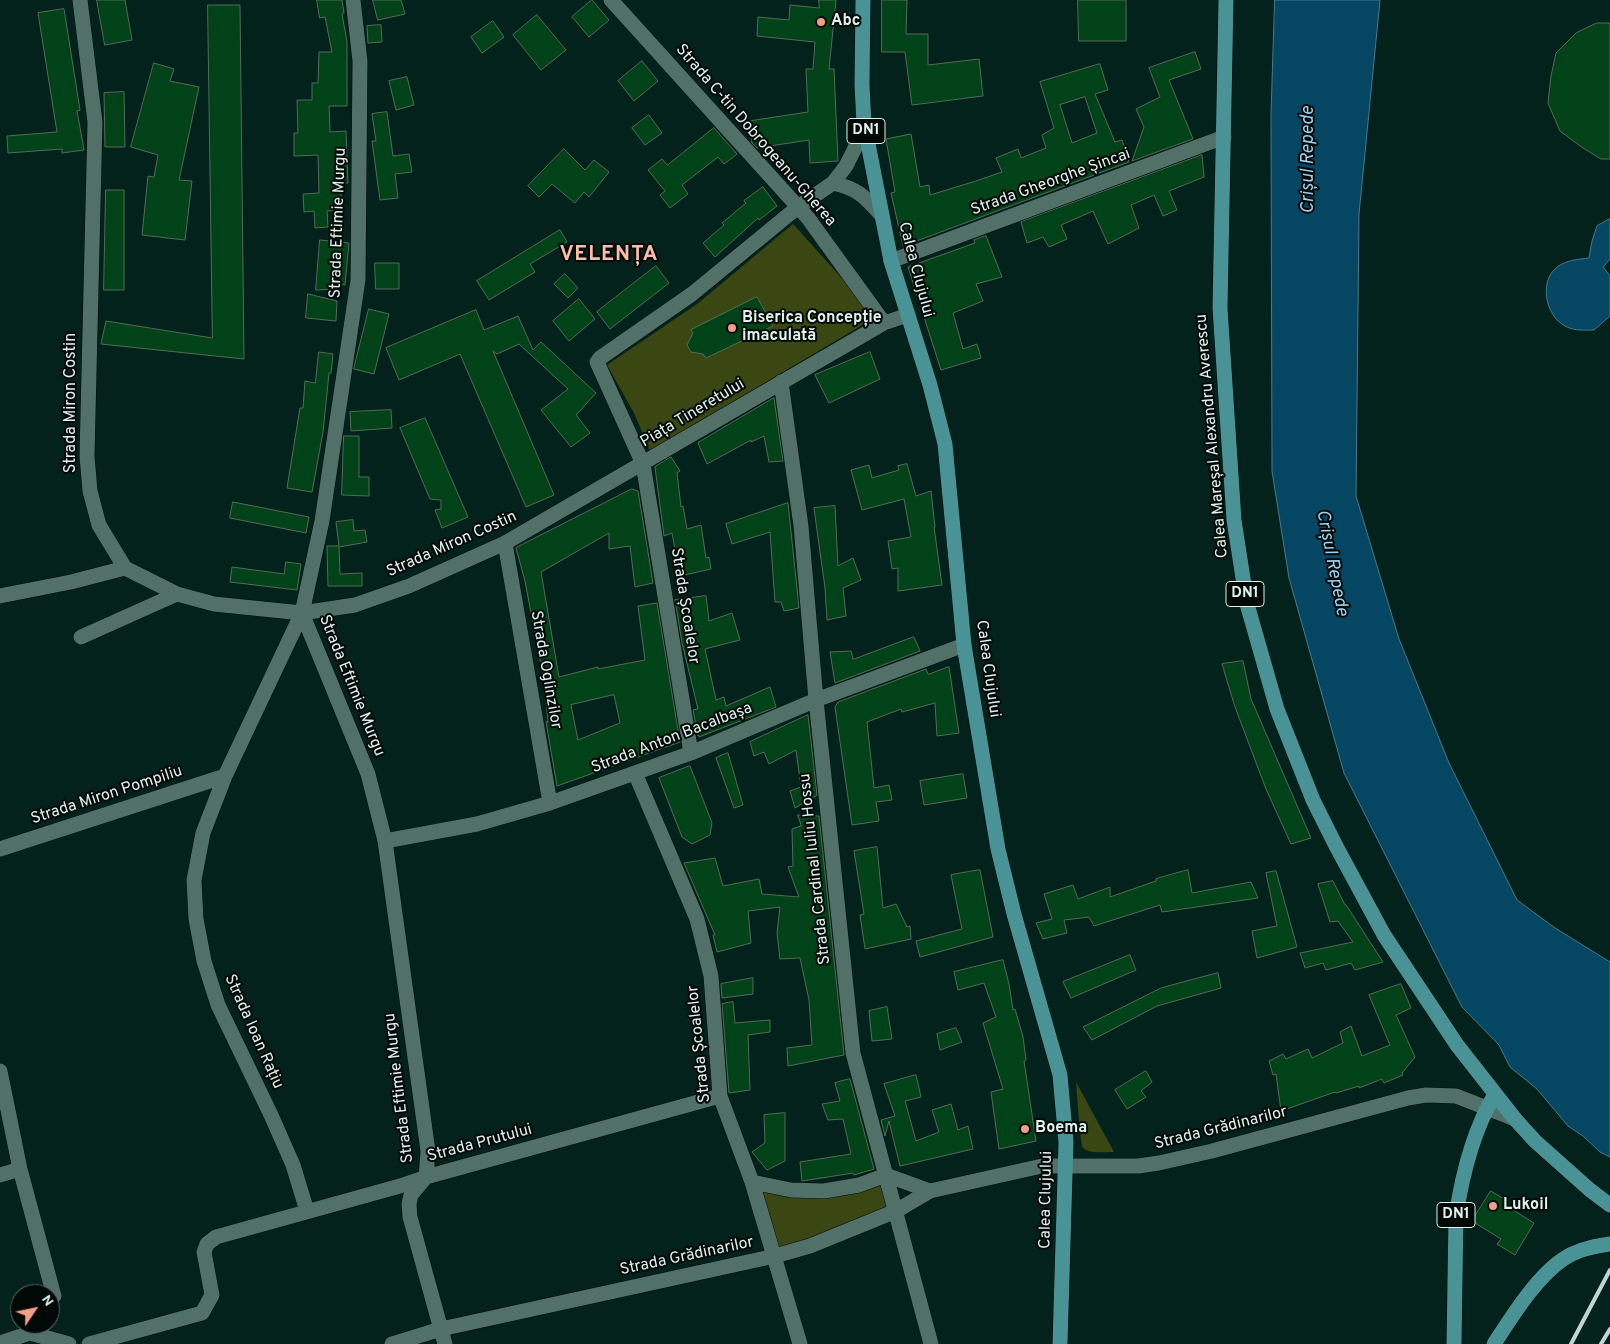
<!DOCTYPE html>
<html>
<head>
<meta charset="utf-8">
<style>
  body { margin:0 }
  #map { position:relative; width:1610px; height:1344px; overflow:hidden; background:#04221c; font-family:Overpass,sans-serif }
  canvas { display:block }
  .north { position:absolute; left:10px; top:1284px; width:50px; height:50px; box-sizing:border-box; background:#010907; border:1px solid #5b6663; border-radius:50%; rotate:56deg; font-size:14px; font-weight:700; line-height:20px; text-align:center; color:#e1f2ed }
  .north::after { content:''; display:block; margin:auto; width:18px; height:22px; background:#f39f85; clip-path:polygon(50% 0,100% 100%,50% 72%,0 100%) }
</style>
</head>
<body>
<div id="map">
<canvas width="1610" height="1344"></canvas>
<div class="north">N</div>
</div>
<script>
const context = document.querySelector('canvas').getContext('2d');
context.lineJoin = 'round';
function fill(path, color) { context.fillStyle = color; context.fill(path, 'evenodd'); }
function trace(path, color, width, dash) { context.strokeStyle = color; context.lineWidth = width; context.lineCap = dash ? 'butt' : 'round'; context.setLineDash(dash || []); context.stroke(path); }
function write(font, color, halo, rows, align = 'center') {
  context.font = font + ' Overpass,sans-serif'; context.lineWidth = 4; context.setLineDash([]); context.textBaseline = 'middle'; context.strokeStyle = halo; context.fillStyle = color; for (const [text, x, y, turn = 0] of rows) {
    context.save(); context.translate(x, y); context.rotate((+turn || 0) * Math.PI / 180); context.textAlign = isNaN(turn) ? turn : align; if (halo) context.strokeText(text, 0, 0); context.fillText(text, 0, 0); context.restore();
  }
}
const green = new Path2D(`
  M 793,224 L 866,305 L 864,324 L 650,451 L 634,413 L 607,365 L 697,304 Z
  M 1076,1082 L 1114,1152 C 1106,1152 1089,1154 1083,1148 C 1080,1144 1077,1091 1076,1082 Z
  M 886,1175 L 896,1211 L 775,1256 L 752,1182 L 791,1190 Z`);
const water = new Path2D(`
  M 1275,0 L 1380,0 L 1359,214 L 1356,496 L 1399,639 L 1449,763 L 1517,900 L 1555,928 L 1610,962 L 1610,1157 L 1600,1152 L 1583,1136 L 1568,1126 L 1537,1089 L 1510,1067 L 1499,1045 L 1462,1007 L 1344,773 L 1289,578 L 1272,471 L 1271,115 Z
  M 1610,219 L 1610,259 L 1603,267 L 1610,276 L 1610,316 L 1594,330 C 1585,330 1575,331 1567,327 C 1544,317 1537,276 1562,264 C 1570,260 1580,259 1589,258 L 1592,241 L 1597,226 Z`);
const building = new Path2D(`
  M 97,0 L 125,0 L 132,40 L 105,45 Z
  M 317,0 L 342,0 L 344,13 L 342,14 L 347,42 L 347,106 L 329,106 L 330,132 L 346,131 L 348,183 L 340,183 L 342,209 L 327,211 L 328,227 L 315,228 L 314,211 L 304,212 L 303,194 L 319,193 L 318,155 L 294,156 L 294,133 L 298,133 L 297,100 L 312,100 L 312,83 L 318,83 L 319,52 L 332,52 L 325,17 L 320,18 Z
  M 373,0 L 401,0 L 405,14 L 378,20 Z
  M 592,0 L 609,20 L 589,37 L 572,17 Z
  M 819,0 L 836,0 L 829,69 L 834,69 L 838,161 L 810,163 L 809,140 L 757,148 L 752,143 L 749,121 L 808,112 L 806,69 L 813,69 L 815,42 L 757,36 L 758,17 L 789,20 L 790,5 L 819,8 Z
  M 882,0 L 907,0 L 906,34 L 928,34 L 928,65 L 979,59 L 983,96 L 912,105 L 905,52 L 882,52 Z
  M 1078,0 L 1126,0 L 1126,41 L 1079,41 Z
  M 208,5 L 240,5 L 244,359 L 101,344 L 106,321 L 212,338 Z
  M 64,9 L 80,110 L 77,111 L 84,150 L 62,153 L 62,149 L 8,153 L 7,136 L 57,132 L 38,13 Z
  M 537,15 L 566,50 L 541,70 L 513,35 Z
  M 493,21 L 504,37 L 482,53 L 471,37 Z
  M 1597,23 L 1610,23 L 1610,159 L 1601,159 L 1583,148 L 1560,131 L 1548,103 L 1551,76 L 1556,53 L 1576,33 Z
  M 381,25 L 382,42 L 368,43 L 367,26 Z
  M 1195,52 L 1201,69 L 1169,80 L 1193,139 L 1132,161 L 1144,127 L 1136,109 L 1160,97 L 1149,68 Z
  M 642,61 L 658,81 L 634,101 L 618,81 Z
  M 154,63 L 174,69 L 170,81 L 199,87 L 179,180 L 192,181 L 185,240 L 142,235 L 148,176 L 154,177 L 158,155 L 131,147 Z
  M 1100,64 L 1108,90 L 1095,94 L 1115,142 L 1122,140 L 1129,162 L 903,246 L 891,193 L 895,192 L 886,139 L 911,134 L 920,187 L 929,185 L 930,195 L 976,181 L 1002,172 L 996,158 L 1018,149 L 1021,158 L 1046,148 L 1042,135 L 1054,128 L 1040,82 ZM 1085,97 L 1097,133 L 1072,143 L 1060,105 Z
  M 407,77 L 414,105 L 396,110 L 389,81 Z
  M 124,92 L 125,147 L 105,147 L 104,93 Z
  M 387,112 L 393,156 L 409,154 L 412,172 L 395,174 L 398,198 L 380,200 L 372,141 L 376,141 L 372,114 Z
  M 649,115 L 662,133 L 645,145 L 632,128 Z
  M 714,128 L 737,154 L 724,164 L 718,157 L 682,185 L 688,194 L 670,208 L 660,195 L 665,191 L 648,170 L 662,159 L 667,165 Z
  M 564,149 L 585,170 L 594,160 L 609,172 L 589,197 L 584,192 L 575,203 L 552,184 L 539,197 L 528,186 Z
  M 1202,155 L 1204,177 L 1169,191 L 1177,210 L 1163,216 L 1154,195 L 1131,205 L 1139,228 L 1108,244 L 1093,211 L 1061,225 L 1067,239 L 1049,247 L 1043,237 L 1027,243 L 1021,222 Z
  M 763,187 L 777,206 L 759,220 L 758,218 L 715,257 L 703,243 L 724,225 L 722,223 L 746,203 L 744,201 Z
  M 106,190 L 124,190 L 124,290 L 104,290 Z
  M 560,230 L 567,242 L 530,264 L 535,272 L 489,300 L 477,281 Z
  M 986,236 L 1002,277 L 976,284 L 983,301 L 953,313 L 963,349 L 977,344 L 981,358 L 941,370 L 908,267 L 975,243 L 974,240 Z
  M 320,240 L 349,243 L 345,285 L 339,284 L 338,289 L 316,290 Z
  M 375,263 L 399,263 L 399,289 L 376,289 Z
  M 656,266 L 669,283 L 610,329 L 597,312 Z
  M 565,274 L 578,288 L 568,298 L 554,284 Z
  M 308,294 L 337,301 L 336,321 L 306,318 Z
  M 757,297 L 773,326 L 706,358 L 703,354 L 691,352 L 687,345 L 693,333 L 691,330 Z
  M 579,299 L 595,319 L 569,341 L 553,321 Z
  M 369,309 L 389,314 L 374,374 L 354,369 Z
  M 476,310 L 484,330 L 518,316 L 533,350 L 541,342 L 596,393 L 576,415 L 590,433 L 571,447 L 541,410 L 568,389 L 519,344 L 497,354 L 493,351 L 554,495 L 526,507 L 460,354 L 399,380 L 386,348 Z
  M 319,352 L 333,354 L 331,373 L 329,373 L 323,432 L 312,492 L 287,488 L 300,408 L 303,408 L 305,381 L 315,383 Z
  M 870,352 L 880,379 L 829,403 L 815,375 Z
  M 774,398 L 783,461 L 769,462 L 764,436 L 751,442 L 751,440 L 707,464 L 698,443 Z
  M 391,410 L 392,428 L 351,431 L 350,412 Z
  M 425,418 L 468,517 L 442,528 L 435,510 L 441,509 L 441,500 L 430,499 L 400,428 Z
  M 344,436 L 359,436 L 359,477 L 369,477 L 369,496 L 342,495 Z
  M 671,457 L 680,471 L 677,473 L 681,507 L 683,506 L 687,529 L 701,525 L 706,558 L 709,557 L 711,569 L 680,576 L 672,533 L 664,536 L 655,467 Z
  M 907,464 L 916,496 L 931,491 L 935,527 L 934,527 L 942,585 L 898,591 L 898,568 L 892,569 L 888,541 L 911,537 L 904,499 L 862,510 L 851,470 L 869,465 L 872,478 L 899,470 L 898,466 Z
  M 632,489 L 638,491 L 653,583 L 635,587 L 630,546 L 609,549 L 609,533 L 541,572 L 559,677 L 598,667 L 598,669 L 645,660 L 638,606 L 657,603 L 680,742 L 557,786 L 546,722 L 548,722 L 544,681 L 525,581 L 516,548 ZM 614,695 L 620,723 L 578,740 L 571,705 Z
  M 233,502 L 309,517 L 306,533 L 230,518 Z
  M 788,503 L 799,608 L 784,611 L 781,602 L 775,602 L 770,532 L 732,544 L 726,524 Z
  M 835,506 L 838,566 L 853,558 L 861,580 L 843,588 L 846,616 L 827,620 L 825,588 L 814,508 Z
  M 353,520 L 354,531 L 365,530 L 367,542 L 339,547 L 340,574 L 362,573 L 362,586 L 328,586 L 327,546 L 339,546 L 336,522 Z
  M 286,562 L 301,564 L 297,590 L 230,582 L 232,567 L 284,574 Z
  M 706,596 L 709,621 L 732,613 L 740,640 L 705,649 L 716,700 L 724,697 L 726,706 L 770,687 L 776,707 L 699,737 L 699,735 L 698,736 L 693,710 L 698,709 L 682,643 L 675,600 Z
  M 914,637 L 920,651 L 835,683 L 830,652 L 851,651 L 853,659 Z
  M 1243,661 L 1251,699 L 1311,838 L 1291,844 L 1266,789 L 1235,707 L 1222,664 Z
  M 949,667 L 959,733 L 937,736 L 935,703 L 902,712 L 901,709 L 867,722 L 874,788 L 889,785 L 892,800 L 876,802 L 879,821 L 852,825 L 835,707 L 838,702 L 926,669 L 928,674 Z
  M 808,715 L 817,795 L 795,808 L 790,791 L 801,787 L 796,750 L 769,764 L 764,752 L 754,756 L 750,742 Z
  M 728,753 L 743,805 L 734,808 L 716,758 Z
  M 690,766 L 712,823 L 710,835 L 692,844 L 682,837 L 659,778 Z
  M 963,774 L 967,798 L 924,805 L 920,781 Z
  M 798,815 L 819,816 L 844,1055 L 788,1066 L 787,1048 L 812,1045 L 809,1000 L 800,958 L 780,959 L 777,933 L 780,907 L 748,911 L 751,943 L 717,952 L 713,935 L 715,935 L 684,863 L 715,858 L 723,886 L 759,879 L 762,894 L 799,897 L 788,867 L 793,866 L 792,829 L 801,826 Z
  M 877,847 L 883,908 L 896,904 L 907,927 L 910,926 L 911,939 L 865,949 L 860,915 L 864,914 L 854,851 Z
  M 980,870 L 993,937 L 920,957 L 916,941 L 962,929 L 951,875 Z
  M 1188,870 L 1192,893 L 1251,882 L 1258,898 L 1162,912 L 1160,905 L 1094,926 L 1089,917 L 1064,920 L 1067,933 L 1043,939 L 1036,923 L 1052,919 L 1044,894 L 1073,885 L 1078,899 L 1110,887 L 1110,897 L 1156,881 L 1156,879 Z
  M 1276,871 L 1297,947 L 1257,958 L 1252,931 L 1277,926 L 1266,873 Z
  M 1333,881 L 1345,905 L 1346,905 L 1383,962 L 1355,970 L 1351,963 L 1326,970 L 1323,963 L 1305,968 L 1300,953 L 1353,942 L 1338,921 L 1330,922 L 1318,884 Z
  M 1130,955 L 1136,970 L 1071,998 L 1063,982 Z
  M 1003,960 L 1009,984 L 1013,1010 L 1015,1009 L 1023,1037 L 1026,1060 L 1024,1061 L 1036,1141 L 999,1149 L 991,1092 L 1003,1089 L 983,1023 L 996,1017 L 984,983 L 958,990 L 954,972 Z
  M 1218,973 L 1221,988 L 1157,1006 L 1092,1040 L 1083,1027 L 1161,988 Z
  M 753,978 L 753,994 L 722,998 L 721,984 Z
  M 1401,984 L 1411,1008 L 1396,1015 L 1415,1057 L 1402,1073 L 1403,1075 L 1384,1083 L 1382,1079 L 1359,1088 L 1359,1086 L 1336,1093 L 1335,1092 L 1281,1111 L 1276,1074 L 1273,1075 L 1269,1061 L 1283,1054 L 1286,1059 L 1308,1049 L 1312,1058 L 1343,1043 L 1340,1032 L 1351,1026 L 1362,1056 L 1390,1045 L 1369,995 Z
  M 733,1002 L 735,1023 L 770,1020 L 770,1032 L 748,1035 L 750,1090 L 729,1093 L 722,1004 Z
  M 887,1007 L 892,1039 L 872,1041 L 869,1011 Z
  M 956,1028 L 962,1042 L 940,1050 L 937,1034 Z
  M 1146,1071 L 1152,1082 L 1141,1091 L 1146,1097 L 1127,1109 L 1115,1090 Z
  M 916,1075 L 921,1097 L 905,1101 L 916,1141 L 939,1132 L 932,1110 L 951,1104 L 958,1130 L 968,1126 L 973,1149 L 900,1166 L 889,1121 L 885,1136 L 881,1120 L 895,1116 L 884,1084 Z
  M 850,1079 L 874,1169 L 854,1175 L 853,1173 L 802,1181 L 800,1162 L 851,1154 L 843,1119 L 828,1120 L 822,1104 L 840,1101 L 835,1083 Z
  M 785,1113 L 785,1161 L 767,1170 L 752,1152 L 765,1143 L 764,1115 Z
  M 1491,1191 L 1507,1201 L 1505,1205 L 1534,1223 L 1515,1255 L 1497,1244 L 1501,1239 L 1472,1221 Z`);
const minor = new Path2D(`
  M 80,0 L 95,122 L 87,456 L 90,491 L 99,525 L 125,568 L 177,594 L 214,604 L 302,613 L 355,605 L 409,586 L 505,543 L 884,323 L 908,315
  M 611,0 L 808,218 L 884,323
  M 833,183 C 859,189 865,197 882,216
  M 891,261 L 1224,137
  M 781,382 L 801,526 L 816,700 L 853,1053 L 931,1344
  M 505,543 L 550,803
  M 0,596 L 71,582 L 125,568
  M 302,613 L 368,774 L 385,841 L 428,1151 L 426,1177 L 411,1195 L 409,1204 L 410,1217 L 445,1344
  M 81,637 L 177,594
  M 691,753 L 643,464 L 597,362 L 600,358 L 692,294 L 798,207 L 833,183 L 846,166 L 855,148 L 864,123
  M 635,773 L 697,919 L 711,976 L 720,1096 L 752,1182 L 800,1344
  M 385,841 L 477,824 L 550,803 L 691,753 L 816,700 L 964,645
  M 0,849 L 225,776
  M 0,1071 L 20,1169 L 54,1296
  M 0,1175 L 20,1169
  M 752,1182 L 791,1190 L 824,1191 L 859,1185 L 886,1175 L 930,1191
  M 307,1211 L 293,1165 L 271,1115 L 218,1005 L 204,961 L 196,919 L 194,880 L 203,833 L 225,776 L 302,613 L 322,521 L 358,280 L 360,61 L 353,0
  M 0,1343 L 30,1333 L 69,1344
  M 89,1344 L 202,1313 L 212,1295 L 204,1252 L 207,1244 L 216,1237 L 400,1186 L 426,1177 L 720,1096
  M 392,1344 L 441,1329 L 775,1256 L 810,1246 L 896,1211 L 930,1191 L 1042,1166 L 1138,1166 L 1159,1163 L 1212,1151 L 1408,1098 L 1426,1095 L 1456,1096 L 1515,1119`);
const major = new Path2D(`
  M 863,0 L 862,85 L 864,123 L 891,261 L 930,385 L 945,444 L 964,645 L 998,849 L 1014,914 L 1060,1075 L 1066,1142 L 1060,1344
  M 1226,0 L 1220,308 L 1234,520 L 1247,604 L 1277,709 L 1313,800 L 1336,846 L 1384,935 L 1457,1045 L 1515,1119 L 1535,1141 L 1590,1190 L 1610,1205
  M 1454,1344 L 1456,1216 C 1462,1176 1474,1129 1495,1094
  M 1494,1344 C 1513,1315 1541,1269 1572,1254 C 1584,1248 1597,1246 1610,1244`);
const rail = new Path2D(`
  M 1571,1344 L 1610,1270
  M 1601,1344 L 1610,1329`);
const markers = [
  [821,22,5,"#f39f85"],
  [732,328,5,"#f39f85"],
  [1025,1129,5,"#f39f85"],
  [1493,1206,5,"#f39f85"]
];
const shields = [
  [866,131,38],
  [1245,594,38],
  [1456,1215,38]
];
const shieldNames = [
  ["DN1",866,131],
  ["DN1",1245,594],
  ["DN1",1456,1215]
];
const poiNames = [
  ["Abc",831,22],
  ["Biserica Concepție",742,319],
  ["imaculată",742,337],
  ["Boema",1035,1129],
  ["Lukoil",1503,1206]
];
const streetNames = [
  ["Strada C-tin Dobrogeanu-Gherea",755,136,49],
  ["Strada Gheorghe Șincai",1051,183,-20],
  ["Strada Eftimie Murgu",339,223,-88],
  ["Calea Clujului",915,270,75],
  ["Strada Miron Costin",72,403,-90],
  ["Piața Tineretului",693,414,-31],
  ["Calea Mareșal Alexandru Averescu",1213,436,-95],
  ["Strada Miron Costin",452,545,-24],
  ["Strada Școalelor",684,606,81],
  ["Calea Clujului",987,669,82],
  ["Strada Oglinzilor",545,670,80],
  ["Strada Eftimie Murgu",351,686,68],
  ["Strada Anton Bacalbașa",672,739,-21],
  ["Strada Miron Pompiliu",107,796,-18],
  ["Strada Cardinal Iuliu Hossu",816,869,-96],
  ["Strada Ioan Rațiu",253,1032,66],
  ["Strada Școalelor",700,1044,-96],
  ["Strada Eftimie Murgu",400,1088,-97],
  ["Strada Grădinarilor",1221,1129,-14],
  ["Strada Prutului",480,1144,-15],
  ["Calea Clujului",1047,1200,-89],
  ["Strada Grădinarilor",687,1257,-12]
];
const waterNames = [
  ["Crișul Repede",1309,160,-90],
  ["Crișul Repede",1331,563,79]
];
const districtNames = [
  ["VELENȚA",609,256]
];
fill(green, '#3b4713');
fill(water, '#054762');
trace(water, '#477a8c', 1);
fill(building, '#014218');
trace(building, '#556b58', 1);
trace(minor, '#000b07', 16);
trace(major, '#000b07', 16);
trace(minor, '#517068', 15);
trace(major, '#499396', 15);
trace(rail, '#c2d5d0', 4);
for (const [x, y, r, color] of markers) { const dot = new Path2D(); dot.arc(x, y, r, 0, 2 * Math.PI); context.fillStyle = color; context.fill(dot); trace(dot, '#010907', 2); }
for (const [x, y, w] of shields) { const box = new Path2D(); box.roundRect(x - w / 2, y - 12.5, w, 25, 4); context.fillStyle = '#010907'; context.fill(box); trace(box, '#e1f2ed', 1); }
write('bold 15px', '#e1f2ed', null, shieldNames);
write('bold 16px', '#e1f2ed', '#010907', poiNames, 'left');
write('16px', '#e1f2ed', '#010907', streetNames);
write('italic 18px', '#9ad4f4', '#010907', waterNames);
context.letterSpacing = '1px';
write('bold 21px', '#fdbca9', '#010907', districtNames);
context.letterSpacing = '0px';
</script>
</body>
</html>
